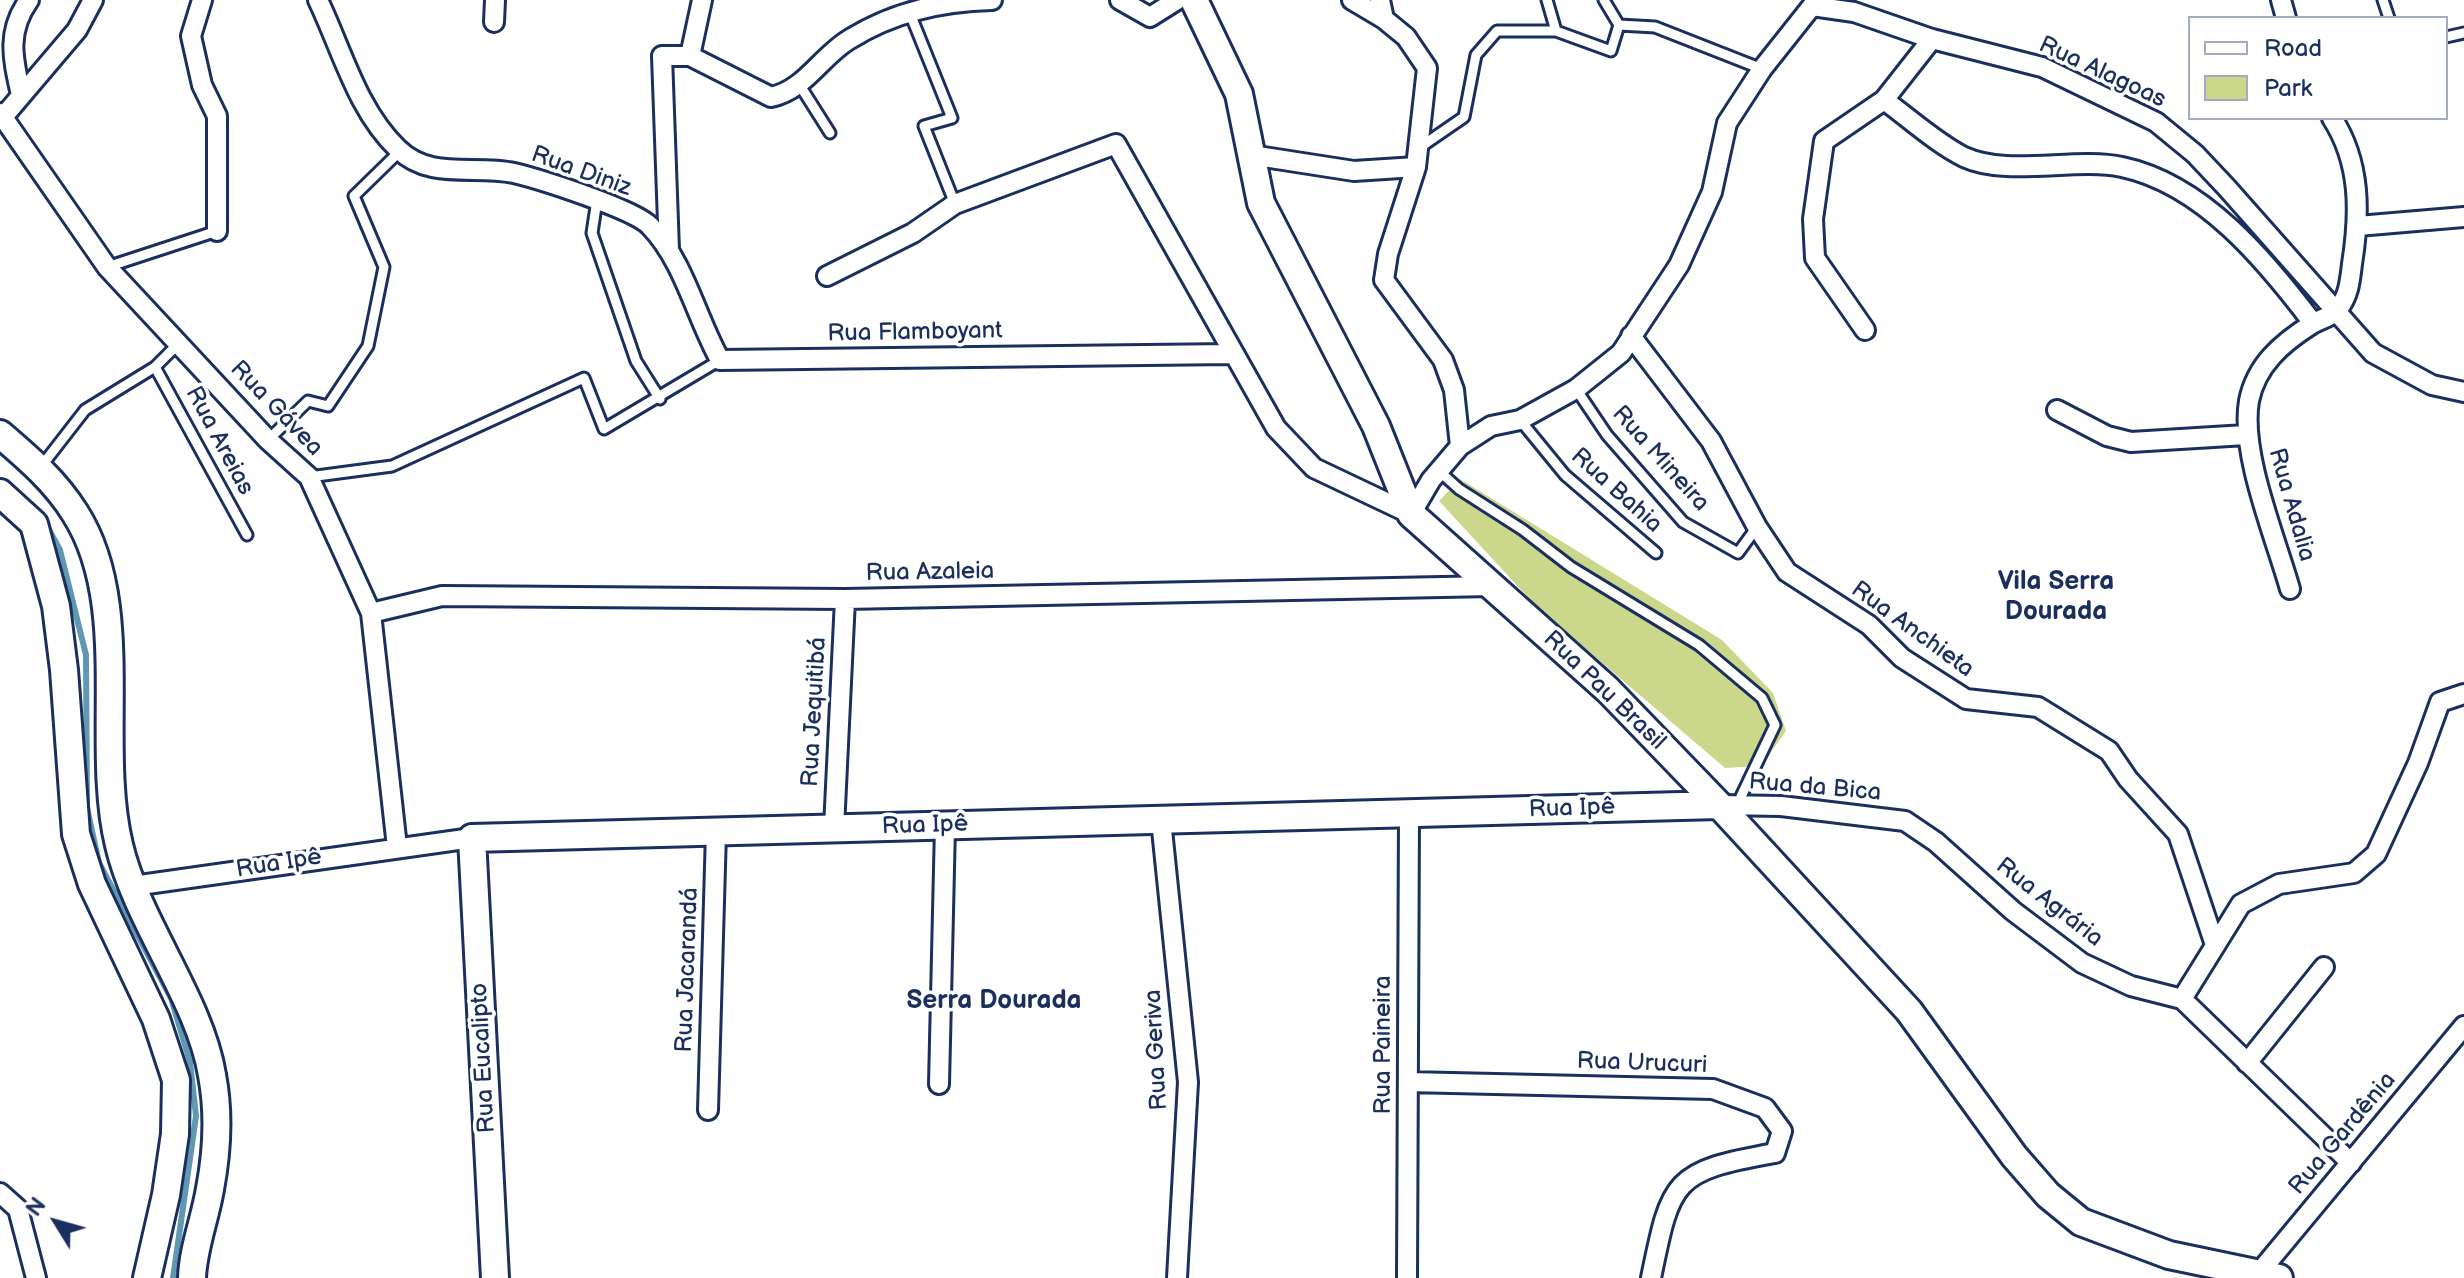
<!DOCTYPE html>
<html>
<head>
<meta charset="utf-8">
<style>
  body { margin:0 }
  #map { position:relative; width:2464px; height:1278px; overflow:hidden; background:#fff; font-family:"Balsamiq Sans",sans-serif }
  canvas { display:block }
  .legend { position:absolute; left:2188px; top:16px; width:260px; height:104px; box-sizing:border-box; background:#fff; border:2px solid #a4acbf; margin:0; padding:10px 14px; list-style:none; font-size:24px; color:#1b2f5e }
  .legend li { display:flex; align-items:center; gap:16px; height:40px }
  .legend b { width:40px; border:2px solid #a4acbf }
  .north { position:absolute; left:16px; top:1182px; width:80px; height:80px; -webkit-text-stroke:6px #fff; paint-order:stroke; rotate:307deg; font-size:22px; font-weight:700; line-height:32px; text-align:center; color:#1b2f5e }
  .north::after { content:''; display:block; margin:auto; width:28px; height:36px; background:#1b2f5e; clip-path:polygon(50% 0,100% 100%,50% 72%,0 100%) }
</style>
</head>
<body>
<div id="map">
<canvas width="2464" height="1278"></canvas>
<ul class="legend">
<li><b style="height:10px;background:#fff"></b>Road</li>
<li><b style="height:22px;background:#cbd88b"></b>Park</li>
</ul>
<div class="north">N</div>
</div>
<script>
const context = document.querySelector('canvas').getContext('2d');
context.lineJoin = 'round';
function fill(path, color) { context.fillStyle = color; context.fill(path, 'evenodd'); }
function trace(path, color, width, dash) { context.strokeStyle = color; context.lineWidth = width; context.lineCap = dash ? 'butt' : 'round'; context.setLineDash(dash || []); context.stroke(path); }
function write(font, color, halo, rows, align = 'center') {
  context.font = font + ' "Balsamiq Sans",sans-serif'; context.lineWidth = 7; context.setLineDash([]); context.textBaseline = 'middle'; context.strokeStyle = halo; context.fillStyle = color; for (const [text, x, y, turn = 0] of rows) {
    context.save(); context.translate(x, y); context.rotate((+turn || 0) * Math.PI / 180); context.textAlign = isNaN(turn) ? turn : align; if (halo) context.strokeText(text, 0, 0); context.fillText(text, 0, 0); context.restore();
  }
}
const green = new Path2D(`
  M 1460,479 L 1722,640 L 1773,693 L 1786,731 L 1761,766 L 1725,768 L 1537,607 L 1439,501 Z`);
const stream = new Path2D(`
  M 47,526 L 60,550 L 86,655 L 87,808 L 99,863 L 171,998 L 190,1062 L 196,1116 L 173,1278`);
const lane = new Path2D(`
  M 1604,0 L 1619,25
  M 2383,0 L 2389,18
  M 909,11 L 952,118 L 924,126 L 955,204
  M 1556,31 L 1611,51 L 1619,25 L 1655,27 L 1762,69
  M 2446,37 L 2464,33
  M 799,84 L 830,133
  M 1419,148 L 1464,117 L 1476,55 L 1497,31 L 1556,31 L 1547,0
  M 597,200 L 592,233 L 636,361 L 660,399
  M 107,267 L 217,231
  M 180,342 L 155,367 L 247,535
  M 1576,389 L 1607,435 L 1683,522 L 1738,553 L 1757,527
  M 1520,420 L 1565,475 L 1656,553
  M 268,440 L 308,401 L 328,406 L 368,346 L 384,267 L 354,196 L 400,151
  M 40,468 L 85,410 L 155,367
  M 1439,471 L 1459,489 L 1523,530 L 1571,567 L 1699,645 L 1762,698 L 1775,725 L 1737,805
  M 309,477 L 392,466 L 584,378 L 604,429 L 720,360`);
const street = new Path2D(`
  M 202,0 L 191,36 L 202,85 L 217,116 L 217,231
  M 318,0 C 342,50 357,110 398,149 C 431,181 474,164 514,173 C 539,179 634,209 650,226 C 684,261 696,317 720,360 L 1231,354
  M 1120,0 L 1150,17 L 1177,0
  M 1352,0 L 1384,19
  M 1380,0 L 1384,19 L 1406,37 L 1427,68 L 1416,167 L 1388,254 L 1384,280 L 1443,360 L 1454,390 L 1460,446
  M 2281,0 L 2286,18
  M 1812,6 L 1854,12 L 1932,39 L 2042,67 L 2156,122 L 2195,154 L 2227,188 L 2373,353 L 2432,385 L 2464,392
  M 494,22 L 495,0
  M 690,56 L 702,0
  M 21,95 C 13,59 6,32 29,0
  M 1884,100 C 1909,118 1936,143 1964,157 C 2007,177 2076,157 2122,167 C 2203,184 2266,261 2313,323
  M 0,113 L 107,267 L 268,440 L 309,477 L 371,613 L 397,847
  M 4,116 L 77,30 L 93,0
  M 1251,155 L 1354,171 L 1416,167
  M 2358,226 L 2464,217
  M 669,250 L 662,56 L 690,56 L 771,97 C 805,90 821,56 850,39 C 892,13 942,1 992,0
  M 827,276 L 913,233 L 955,204 L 1116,144 L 1276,428 L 1314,468 L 1411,514 L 1431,480 L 1460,446 L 1491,426 L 1520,420 L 1576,389 L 1621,353 L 1679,265 L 1712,192 L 1727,123 L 1762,69 L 1812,6
  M 1865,330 L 1815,258 L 1813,219 L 1824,141 L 1884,100 L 1932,39
  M 1631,336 L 1711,441 L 1757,527 L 1787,572 L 1869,625 L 1902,658 L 1966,699 L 2038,707 L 2109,751 L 2128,779 L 2178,834 L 2215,945
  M 2057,410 L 2107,436 L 2131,442 L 2246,435
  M 2290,589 C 2275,536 2240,453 2249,401 C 2256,365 2282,343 2312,324 C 2320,319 2332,317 2338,309 C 2349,296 2350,280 2352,264 C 2360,213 2361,163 2332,118
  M 371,613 L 442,596 L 845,599 L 1492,586
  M 1719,805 L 1781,806 L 1905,821 L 1936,842 L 2013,911 L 2082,963 L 2131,986 L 2182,999 L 2351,1163
  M 1161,820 L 1188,1082 L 1177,1278
  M 834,828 L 845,599
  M 133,886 L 472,838
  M 2182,999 L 2241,904 L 2279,884 L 2354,873 L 2376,854 L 2418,763 L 2440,702 L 2464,694
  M 2247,1063 L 2324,967
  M 1408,1082 L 1713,1089 L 1765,1108 L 1782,1131 L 1775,1153 C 1673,1171 1671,1179 1651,1278
  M 939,1084 L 945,826
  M 708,1110 L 716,832
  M 0,1193 L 18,1209 L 36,1278
  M 2258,1274 L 2464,1026
  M 1407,1278 L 1409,813`);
const secondary = new Path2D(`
  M 1194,0 L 1239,94 L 1261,203 L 1376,426 L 1411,514 L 1608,690 L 1719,805 L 1909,1011 L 2014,1156 L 2048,1195 L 2081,1222 L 2169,1255 L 2279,1278
  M 0,434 C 28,458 55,481 75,513 C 134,605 94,742 119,845 C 137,922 200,1000 212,1075 C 219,1112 217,1152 210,1189 C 205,1219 193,1248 192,1278
  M 0,493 L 34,524 L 56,606 L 64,670 L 76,834 L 92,884 L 156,1019 L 176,1080 L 175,1134 L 166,1195 L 147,1278
  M 495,1278 L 472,838 L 1719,805`);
const streetNames = [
  ["Rua Alagoas",2102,73,25],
  ["Rua Diniz",581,172,20],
  ["Rua Flamboyant",915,333,-1],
  ["Rua Gávea",276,409,46],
  ["Rua Areias",219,441,62],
  ["Rua Mineira",1660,459,48],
  ["Rua Bahia",1616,491,42],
  ["Rua Adalia",2291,505,74],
  ["Rua Azaleia",930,573,-1],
  ["Rua Anchieta",1912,630,36],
  ["Rua Pau Brasil",1604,691,44],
  ["Rua Jequitibá",815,712,-87],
  ["Rua da Bica",1815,788,5],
  ["Rua Ipê",1572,809,-2],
  ["Rua Ipê",925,826,-2],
  ["Rua Ipê",279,864,-9],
  ["Rua Agrária",2049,903,38],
  ["Rua Jacarandá",688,970,-88],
  ["Rua Paineira",1384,1045,-90],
  ["Rua Geriva",1157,1050,-93],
  ["Rua Eucalipto",484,1058,-93],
  ["Rua Urucuri",1642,1064,2],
  ["Rua Gardênia",2343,1134,-50]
];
const neighbourhoodNames = [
  ["Vila Serra",2056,582],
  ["Dourada",2056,612],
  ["Serra Dourada",994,1001]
];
fill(green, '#cbd88b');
trace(stream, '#6098b2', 6);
trace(lane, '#1b2f5e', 15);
trace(street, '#1b2f5e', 24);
trace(secondary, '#1b2f5e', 32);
trace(lane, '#fff', 9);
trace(street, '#fff', 18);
trace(secondary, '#fff', 26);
write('24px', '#1b2f5e', '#fff', streetNames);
write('bold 26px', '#1b2f5e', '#fff', neighbourhoodNames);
</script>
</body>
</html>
